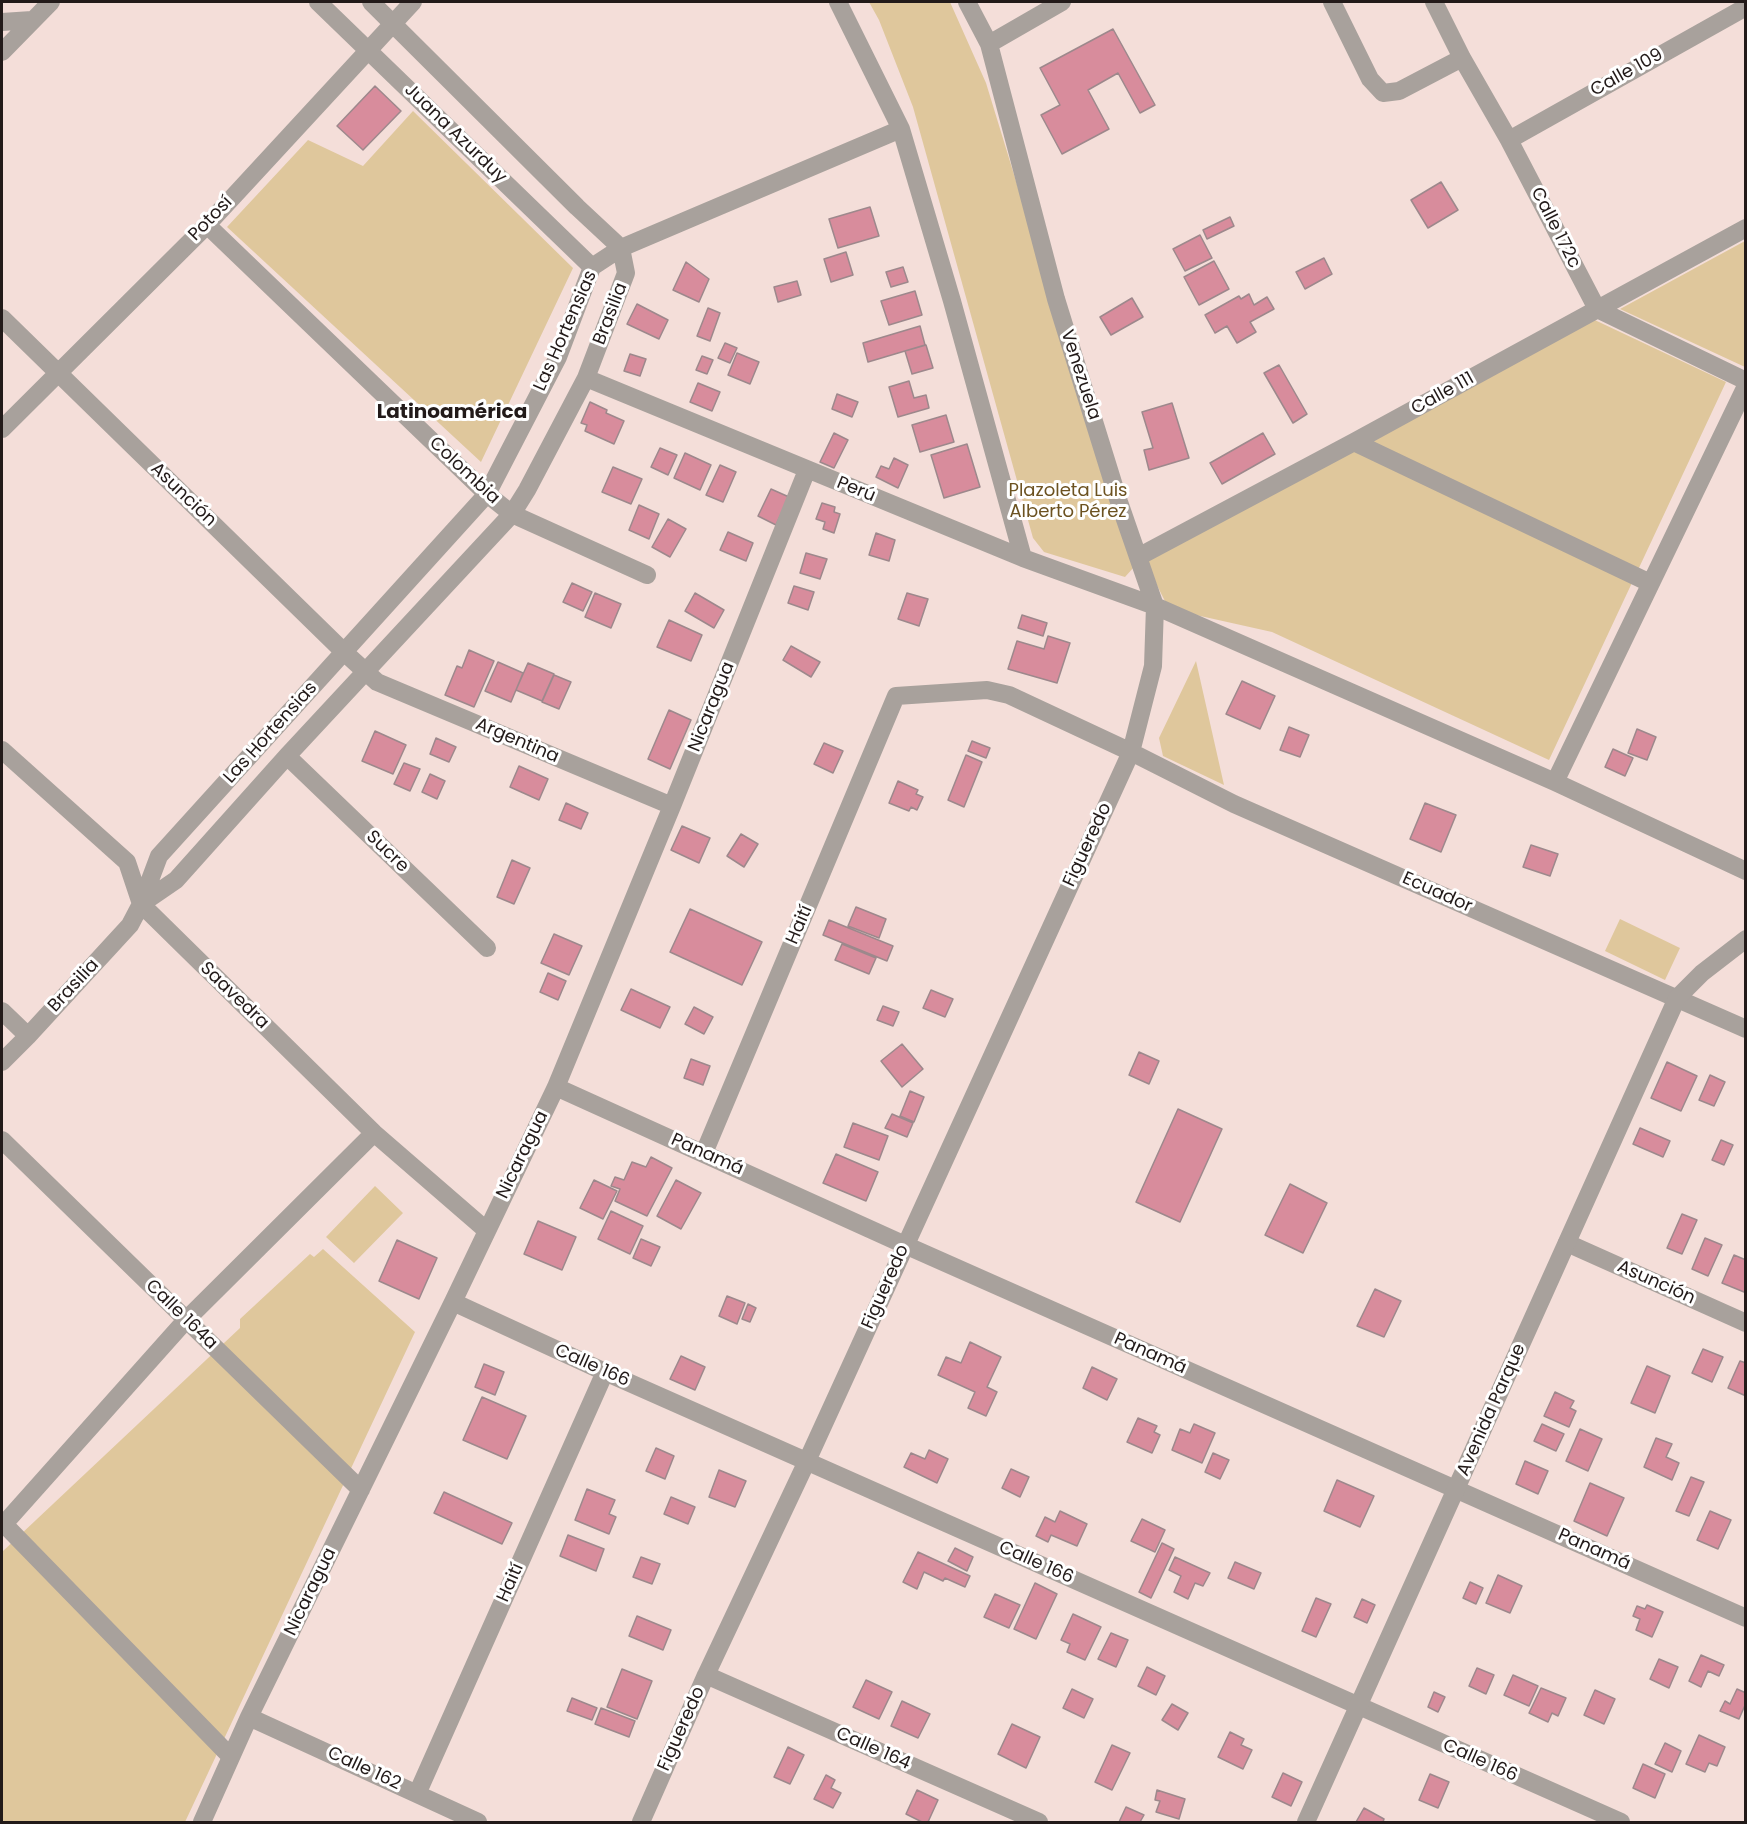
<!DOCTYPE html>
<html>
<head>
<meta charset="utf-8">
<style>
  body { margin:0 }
  #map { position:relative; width:1747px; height:1824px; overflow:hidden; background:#f4ded9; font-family:Poppins,sans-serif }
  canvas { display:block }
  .frame { position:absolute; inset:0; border:3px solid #221a19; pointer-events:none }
</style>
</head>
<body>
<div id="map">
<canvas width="1747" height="1824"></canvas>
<div class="frame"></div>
</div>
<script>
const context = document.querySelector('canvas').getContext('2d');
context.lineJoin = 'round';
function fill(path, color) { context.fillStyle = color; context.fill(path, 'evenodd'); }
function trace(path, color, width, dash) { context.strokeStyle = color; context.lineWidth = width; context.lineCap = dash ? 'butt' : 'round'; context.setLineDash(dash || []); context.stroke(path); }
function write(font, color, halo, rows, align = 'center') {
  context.font = font + ' Poppins,sans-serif'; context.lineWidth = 6; context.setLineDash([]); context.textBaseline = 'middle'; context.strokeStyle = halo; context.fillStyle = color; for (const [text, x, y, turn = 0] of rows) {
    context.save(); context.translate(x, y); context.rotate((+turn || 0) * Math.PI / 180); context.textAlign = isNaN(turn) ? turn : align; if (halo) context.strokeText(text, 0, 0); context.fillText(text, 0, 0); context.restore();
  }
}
const green = new Path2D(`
  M 869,2 L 950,2 L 986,83 L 1134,567 L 1125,577 L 1044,552 L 1033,538 L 913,107 L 879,20 Z
  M 413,111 L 573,268 L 481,462 L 227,227 L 308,140 L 363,166 Z
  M 1745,241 L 1745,367 L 1620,309 Z
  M 1582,314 L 1726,382 L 1549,760 L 1272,632 L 1169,609 L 1139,550 Z
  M 1196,661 L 1224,785 L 1163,756 L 1159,738 Z
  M 1620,919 L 1680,948 L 1665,980 L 1605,951 Z
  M 375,1186 L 403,1213 L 354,1263 L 326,1237 Z
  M 323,1249 L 415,1332 L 185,1822 L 2,1822 L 2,1552 L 240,1328 L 240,1319 L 310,1254 L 314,1257 Z`);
const building = new Path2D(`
  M 1113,29 L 1155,105 L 1140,113 L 1118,73 L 1088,90 L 1109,129 L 1062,154 L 1041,115 L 1060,105 L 1040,68 Z
  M 375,86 L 401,111 L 363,150 L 337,126 Z
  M 1441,182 L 1458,210 L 1428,228 L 1411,200 Z
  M 870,207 L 879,236 L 838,248 L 829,219 Z
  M 1230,217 L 1234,226 L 1207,239 L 1203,230 Z
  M 1200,235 L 1212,258 L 1185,271 L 1173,249 Z
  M 846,252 L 853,275 L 831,282 L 824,259 Z
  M 1324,258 L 1332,274 L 1305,289 L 1296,272 Z
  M 1214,261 L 1229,289 L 1199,305 L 1184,277 Z
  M 686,262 L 709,279 L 699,302 L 673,290 Z
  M 903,267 L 908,282 L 891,287 L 886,272 Z
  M 797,281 L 801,295 L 778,302 L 774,287 Z
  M 915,291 L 922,315 L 889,325 L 881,301 Z
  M 1249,294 L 1254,305 L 1267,297 L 1274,309 L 1250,322 L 1256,332 L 1237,343 L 1227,326 L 1215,333 L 1205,315 L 1239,296 L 1241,299 Z
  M 1132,298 L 1143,317 L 1111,335 L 1100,317 Z
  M 637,304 L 668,320 L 659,339 L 627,324 Z
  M 708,308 L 720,313 L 710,341 L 697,336 Z
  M 920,326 L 925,345 L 868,362 L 863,343 Z
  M 725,343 L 737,348 L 730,363 L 718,358 Z
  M 926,345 L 933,368 L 912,374 L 905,351 Z
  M 737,353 L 759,362 L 750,384 L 728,375 Z
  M 630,354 L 646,359 L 640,376 L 624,371 Z
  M 702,356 L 713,360 L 707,374 L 696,370 Z
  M 1279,365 L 1307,414 L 1293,423 L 1264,373 Z
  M 909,381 L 914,398 L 926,395 L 929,408 L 898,417 L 889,387 Z
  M 698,383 L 720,392 L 712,411 L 690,402 Z
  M 837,394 L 858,402 L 852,417 L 832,409 Z
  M 590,402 L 607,410 L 606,413 L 624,421 L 614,444 L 585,431 L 587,425 L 581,423 Z
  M 1172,403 L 1189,458 L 1149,470 L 1144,450 L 1153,448 L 1142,412 Z
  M 946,415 L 954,442 L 920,452 L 912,425 Z
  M 834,433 L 848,440 L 834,468 L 820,462 Z
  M 1263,433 L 1275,454 L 1222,484 L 1210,463 Z
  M 967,444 L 980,487 L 944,498 L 931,455 Z
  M 660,448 L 677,455 L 668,475 L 651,467 Z
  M 685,453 L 711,465 L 700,490 L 674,478 Z
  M 894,458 L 908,465 L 898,488 L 876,477 L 881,466 L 889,469 Z
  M 720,465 L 736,472 L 723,502 L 706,495 Z
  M 613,467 L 642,479 L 631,504 L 602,492 Z
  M 771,489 L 789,497 L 776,525 L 758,516 Z
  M 822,503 L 835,507 L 834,512 L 840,514 L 834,533 L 823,529 L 825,522 L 816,519 Z
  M 639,505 L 659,514 L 649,539 L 629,530 Z
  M 668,519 L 686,529 L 670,557 L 652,547 Z
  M 728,532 L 753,543 L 746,561 L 720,550 Z
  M 876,533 L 895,540 L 889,561 L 869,555 Z
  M 806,553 L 827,559 L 820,579 L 800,573 Z
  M 572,583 L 592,592 L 583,611 L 563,602 Z
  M 794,586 L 814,592 L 808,610 L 788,603 Z
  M 595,593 L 621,604 L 611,628 L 585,617 Z
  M 695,593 L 724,610 L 714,628 L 685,611 Z
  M 907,593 L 928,599 L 919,626 L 898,619 Z
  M 1022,615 L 1047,623 L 1043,636 L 1018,628 Z
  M 669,620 L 702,635 L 691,661 L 657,647 Z
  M 1048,636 L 1070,643 L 1057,683 L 1008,669 L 1017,641 L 1044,649 Z
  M 791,646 L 820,662 L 811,677 L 783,660 Z
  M 469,650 L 494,661 L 474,707 L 445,695 L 457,666 L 462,668 Z
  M 498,662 L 523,673 L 511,702 L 485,691 Z
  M 528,663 L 554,674 L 542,701 L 516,690 Z
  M 554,675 L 571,682 L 559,709 L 542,702 Z
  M 1242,681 L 1275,696 L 1260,729 L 1226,714 Z
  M 669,710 L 691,720 L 670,769 L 648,759 Z
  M 1289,727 L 1309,735 L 1300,757 L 1280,750 Z
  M 1637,729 L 1656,737 L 1647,760 L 1628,753 Z
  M 375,731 L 406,745 L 393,774 L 362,761 Z
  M 436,738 L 456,747 L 449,762 L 430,754 Z
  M 972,741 L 990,748 L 986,758 L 968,751 Z
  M 824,743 L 843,751 L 833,773 L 814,764 Z
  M 1613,749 L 1633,758 L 1625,776 L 1605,767 Z
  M 966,755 L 982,762 L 964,807 L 948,800 Z
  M 404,763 L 420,769 L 410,791 L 394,784 Z
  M 519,766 L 548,779 L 539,800 L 510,787 Z
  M 430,774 L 445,781 L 437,799 L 422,792 Z
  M 898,781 L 918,790 L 916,794 L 923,797 L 917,810 L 911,807 L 909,811 L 889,803 Z
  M 566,803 L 588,813 L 581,829 L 559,820 Z
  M 1425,803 L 1456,815 L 1441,852 L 1410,839 Z
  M 682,826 L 710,838 L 699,863 L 671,850 Z
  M 741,834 L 758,844 L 744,867 L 727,856 Z
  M 1531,845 L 1558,854 L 1550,876 L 1523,867 Z
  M 512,860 L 530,868 L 514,904 L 497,897 Z
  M 856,907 L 886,919 L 879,938 L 848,926 Z
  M 690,909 L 762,942 L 742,985 L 670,952 Z
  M 829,920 L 893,946 L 887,961 L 823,935 Z
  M 554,934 L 582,946 L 569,975 L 541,963 Z
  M 842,944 L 876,958 L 869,974 L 835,960 Z
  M 548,973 L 566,981 L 558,1000 L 540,992 Z
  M 631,989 L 670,1007 L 660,1028 L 621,1010 Z
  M 931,990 L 953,999 L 945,1017 L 923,1008 Z
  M 883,1006 L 899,1012 L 893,1026 L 877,1020 Z
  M 694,1007 L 713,1017 L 704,1034 L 685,1024 Z
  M 902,1044 L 923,1069 L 902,1087 L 881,1061 Z
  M 1139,1052 L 1159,1061 L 1149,1084 L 1129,1075 Z
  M 691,1059 L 710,1066 L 703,1085 L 684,1078 Z
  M 1667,1062 L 1697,1076 L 1681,1111 L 1651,1098 Z
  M 1710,1075 L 1725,1082 L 1714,1106 L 1699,1100 Z
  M 910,1091 L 924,1097 L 914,1122 L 900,1116 Z
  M 1178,1109 L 1222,1129 L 1180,1222 L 1136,1202 Z
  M 892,1114 L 913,1123 L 907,1137 L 885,1128 Z
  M 853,1123 L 888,1136 L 879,1160 L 844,1147 Z
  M 1640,1128 L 1670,1141 L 1663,1157 L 1633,1144 Z
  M 1721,1140 L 1733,1145 L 1724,1165 L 1712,1160 Z
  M 836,1154 L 878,1172 L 866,1201 L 823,1183 Z
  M 651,1157 L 672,1168 L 647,1216 L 615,1201 L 620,1189 L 611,1186 L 615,1177 L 624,1180 L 632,1162 L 646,1167 Z
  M 594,1180 L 617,1191 L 603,1219 L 580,1208 Z
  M 676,1180 L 701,1193 L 681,1229 L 657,1216 Z
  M 1290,1184 L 1327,1203 L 1303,1253 L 1265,1235 Z
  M 611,1211 L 643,1226 L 630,1254 L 598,1239 Z
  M 1682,1214 L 1697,1220 L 1682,1254 L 1667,1248 Z
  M 538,1221 L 576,1237 L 562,1270 L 524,1254 Z
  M 1705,1238 L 1722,1245 L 1708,1276 L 1692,1269 Z
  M 641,1239 L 660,1247 L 651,1266 L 633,1258 Z
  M 397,1240 L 437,1258 L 419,1299 L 379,1281 Z
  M 1734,1255 L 1746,1260 L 1746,1288 L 1744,1292 L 1722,1283 Z
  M 1375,1289 L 1401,1301 L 1384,1337 L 1357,1326 Z
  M 727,1296 L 745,1303 L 737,1324 L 719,1316 Z
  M 748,1304 L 756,1308 L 750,1322 L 742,1319 Z
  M 970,1342 L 1001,1357 L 987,1387 L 997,1392 L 986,1416 L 968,1408 L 975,1392 L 938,1375 L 946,1357 L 961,1363 Z
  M 1703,1349 L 1723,1357 L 1712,1382 L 1692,1373 Z
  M 681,1356 L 705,1367 L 695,1390 L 670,1379 Z
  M 1740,1361 L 1746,1363 L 1746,1396 L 1728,1388 Z
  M 484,1364 L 504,1372 L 495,1395 L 475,1387 Z
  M 1647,1366 L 1670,1376 L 1655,1413 L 1631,1403 Z
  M 1092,1367 L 1117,1379 L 1107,1400 L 1083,1388 Z
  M 1555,1392 L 1574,1401 L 1570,1408 L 1576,1411 L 1569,1427 L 1544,1416 Z
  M 482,1397 L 526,1416 L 507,1459 L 463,1440 Z
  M 1138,1418 L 1157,1426 L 1154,1432 L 1160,1435 L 1152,1453 L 1127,1442 Z
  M 1194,1424 L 1215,1433 L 1202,1463 L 1172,1450 L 1180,1429 L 1190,1433 Z
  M 1542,1424 L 1564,1434 L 1556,1451 L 1534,1441 Z
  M 1580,1429 L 1602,1439 L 1588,1471 L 1566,1461 Z
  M 1656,1438 L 1672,1444 L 1666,1457 L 1679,1463 L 1672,1480 L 1644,1467 Z
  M 656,1448 L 674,1456 L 665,1479 L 646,1471 Z
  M 929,1450 L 948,1459 L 937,1483 L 904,1467 L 911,1453 L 925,1459 Z
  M 1213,1453 L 1229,1460 L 1220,1479 L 1205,1472 Z
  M 1525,1461 L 1548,1471 L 1538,1494 L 1516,1484 Z
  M 1011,1469 L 1029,1477 L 1020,1497 L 1002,1488 Z
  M 719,1470 L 746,1481 L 735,1507 L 709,1497 Z
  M 1691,1477 L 1704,1482 L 1689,1516 L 1676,1511 Z
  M 1337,1480 L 1374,1496 L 1360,1527 L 1324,1511 Z
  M 1590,1483 L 1624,1498 L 1607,1536 L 1574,1521 Z
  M 587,1489 L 615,1500 L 609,1514 L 616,1517 L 609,1534 L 575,1520 Z
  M 444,1492 L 512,1523 L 502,1544 L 434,1513 Z
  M 671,1497 L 695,1507 L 688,1524 L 664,1514 Z
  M 1060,1511 L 1087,1524 L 1077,1546 L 1051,1535 L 1048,1542 L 1036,1536 L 1045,1517 L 1055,1522 Z
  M 1710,1511 L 1731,1520 L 1718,1549 L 1697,1540 Z
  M 1142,1519 L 1165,1530 L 1155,1552 L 1131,1541 Z
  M 568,1535 L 604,1549 L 596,1571 L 560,1556 Z
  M 1162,1543 L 1174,1549 L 1151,1598 L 1139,1592 Z
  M 955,1548 L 973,1557 L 967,1571 L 948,1561 Z
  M 918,1552 L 970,1576 L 965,1587 L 945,1578 L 943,1581 L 924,1572 L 917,1589 L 903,1582 Z
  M 641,1557 L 660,1564 L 652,1584 L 633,1577 Z
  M 1175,1557 L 1210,1573 L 1203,1586 L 1195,1583 L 1188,1599 L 1174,1592 L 1181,1576 L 1169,1570 Z
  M 1235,1562 L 1261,1573 L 1254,1589 L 1228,1578 Z
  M 1498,1575 L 1522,1586 L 1510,1613 L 1486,1603 Z
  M 1470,1582 L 1483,1588 L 1476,1604 L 1463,1598 Z
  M 1035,1583 L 1057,1594 L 1036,1639 L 1014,1629 Z
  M 995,1594 L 1020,1605 L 1009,1628 L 984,1617 Z
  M 1316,1598 L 1331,1604 L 1316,1637 L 1302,1631 Z
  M 1362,1599 L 1375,1605 L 1367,1623 L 1354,1617 Z
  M 1647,1605 L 1663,1612 L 1652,1637 L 1636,1630 L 1640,1619 L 1633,1616 L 1637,1606 L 1645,1609 Z
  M 1073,1614 L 1101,1627 L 1085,1660 L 1067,1652 L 1070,1644 L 1061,1640 Z
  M 637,1616 L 671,1630 L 663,1650 L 629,1636 Z
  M 1111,1633 L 1128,1640 L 1116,1667 L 1098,1659 Z
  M 1701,1655 L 1724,1665 L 1719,1676 L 1708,1671 L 1701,1687 L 1689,1681 Z
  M 1659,1659 L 1678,1667 L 1669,1688 L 1650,1679 Z
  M 1147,1667 L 1165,1676 L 1156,1695 L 1138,1686 Z
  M 1477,1668 L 1494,1675 L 1486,1694 L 1469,1686 Z
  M 622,1669 L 652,1681 L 637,1719 L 607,1707 Z
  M 1513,1675 L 1538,1686 L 1529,1706 L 1504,1695 Z
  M 866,1680 L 892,1692 L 879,1719 L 853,1707 Z
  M 1541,1688 L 1566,1698 L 1558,1716 L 1552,1713 L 1548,1722 L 1529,1713 Z
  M 1072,1689 L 1093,1699 L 1084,1718 L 1063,1708 Z
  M 1737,1689 L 1746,1693 L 1746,1703 L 1739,1719 L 1720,1711 L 1725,1701 L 1730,1704 Z
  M 1595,1690 L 1615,1699 L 1604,1724 L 1584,1715 Z
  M 1434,1692 L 1445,1697 L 1438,1712 L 1428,1707 Z
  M 572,1698 L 597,1708 L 592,1720 L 567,1711 Z
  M 902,1701 L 930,1714 L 918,1738 L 891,1726 Z
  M 1172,1704 L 1188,1713 L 1178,1730 L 1162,1720 Z
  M 601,1708 L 635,1721 L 629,1737 L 595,1724 Z
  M 1012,1724 L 1040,1737 L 1026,1768 L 998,1754 Z
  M 1230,1732 L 1244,1739 L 1241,1745 L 1252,1750 L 1243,1769 L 1218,1757 Z
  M 1699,1735 L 1725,1747 L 1717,1766 L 1709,1763 L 1705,1772 L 1686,1764 Z
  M 1665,1743 L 1681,1751 L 1672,1772 L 1655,1764 Z
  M 1112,1745 L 1130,1753 L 1112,1790 L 1095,1782 Z
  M 788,1747 L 804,1755 L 790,1784 L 774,1777 Z
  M 1643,1764 L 1665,1774 L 1655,1798 L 1633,1788 Z
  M 1283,1773 L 1302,1782 L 1291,1806 L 1272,1797 Z
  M 1430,1774 L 1449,1782 L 1438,1808 L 1419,1800 Z
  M 826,1775 L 835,1780 L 831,1788 L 841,1793 L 833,1808 L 814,1799 Z
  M 917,1790 L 938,1800 L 928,1822 L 922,1822 L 906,1814 Z
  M 1157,1790 L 1185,1799 L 1179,1819 L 1156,1812 L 1160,1801 L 1155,1800 Z
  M 1126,1807 L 1144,1815 L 1140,1822 L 1119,1822 Z
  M 1364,1808 L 1384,1819 L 1383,1822 L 1356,1822 Z`);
const minor = new Path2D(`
  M 318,2 L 592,267
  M 838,2 L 901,129 L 952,301 L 1023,558
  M 1332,2 L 1370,79 L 1383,93 L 1399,91 L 1462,58
  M 1434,2 L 1462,58 L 1509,140 L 1597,309 L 1746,381
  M 2,22 L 32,20
  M 989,44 L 1062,2
  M 2,52 L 51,2
  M 1509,140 L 1746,7
  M 207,225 L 487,494 L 512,514 L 647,575
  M 2,318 L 344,652 L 377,682 L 672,806
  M 586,378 L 1023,558 L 1155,606 L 1555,782 L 1746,871
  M 2,429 L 207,225 L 413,2
  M 1354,442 L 1650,583
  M 1138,557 L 1354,442 L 1746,228
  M 2,750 L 127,862 L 141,904 L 374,1133 L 486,1230
  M 287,756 L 487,948
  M 1555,782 L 1746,386
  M 141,904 L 176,880 L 287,756 L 512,514 L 527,490 L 586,378 L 626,273 L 621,248 L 577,207 L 371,2
  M 2,1011 L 28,1036
  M 2,1062 L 28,1036 L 130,925 L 141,904 L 159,856 L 487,494 L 558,357 L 592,267 L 621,248 L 901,129
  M 556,1087 L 905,1245 L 1746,1618
  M 2,1140 L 361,1490
  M 704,1153 L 896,696 L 987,690 L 1009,695 L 1131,752 L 1234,804 L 1746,1029
  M 1567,1243 L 1746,1323
  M 453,1302 L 605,1372 L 1621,1822
  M 2,1521 L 4,1524 L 186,1320 L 374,1133
  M 2,1527 L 4,1524 L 231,1757
  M 706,1675 L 1039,1822
  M 249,1717 L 478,1822
  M 417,1794 L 605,1372
  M 202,1822 L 249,1717 L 453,1302 L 556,1087 L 672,806 L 807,470
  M 641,1822 L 706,1675 L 807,1461 L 1131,752 L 1153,666 L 1155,606 L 1119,502 L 1056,299 L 989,44 L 967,2`);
const tertiary = new Path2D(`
  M 1306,1822 L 1677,998 L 1702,973 L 1746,939`);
const streetNames = [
  ["Calle 109",1627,73,-29],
  ["Juana Azurduy",455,134,44],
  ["Potosí",211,219,-46],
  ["Calle 172c",1555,228,63],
  ["Brasilia",611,314,-69],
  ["Las Hortensias",566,331,-66],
  ["Venezuela",1080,375,72],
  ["Calle 111",1443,394,-29],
  ["Colombia",464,471,43],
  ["Perú",856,490,22],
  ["Asunción",183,495,44],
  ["Nicaragua",712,707,-68],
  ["Las Hortensias",271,733,-48],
  ["Argentina",517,741,23],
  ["Figueredo",1088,845,-65],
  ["Sucre",387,852,44],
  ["Ecuador",1437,893,24],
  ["Haití",800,925,-67],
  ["Brasilia",74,986,-47],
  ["Saavedra",234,996,44],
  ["Nicaragua",523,1155,-64],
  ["Panamá",707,1155,24],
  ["Asunción",1656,1283,24],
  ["Figueredo",886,1287,-66],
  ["Calle 164a",181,1315,44],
  ["Panamá",1150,1354,24],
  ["Calle 166",592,1366,24],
  ["Avenida Parque",1492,1410,-66],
  ["Panamá",1594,1550,24],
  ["Calle 166",1036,1563,24],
  ["Haití",511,1583,-66],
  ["Nicaragua",311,1592,-64],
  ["Figueredo",682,1729,-66],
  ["Calle 164",873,1749,24],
  ["Calle 166",1480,1761,24],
  ["Calle 162",364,1769,25]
];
const parkNames = [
  ["Plazoleta Luis",1068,491],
  ["Alberto Pérez",1068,512]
];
const neighbourhoodNames = [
  ["Latinoamérica",452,413]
];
fill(green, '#dfc79c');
fill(building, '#d88c9c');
trace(building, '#9d888c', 1.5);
trace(minor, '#a8a19c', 18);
trace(tertiary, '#a8a19c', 18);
write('18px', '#221a19', '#fff', streetNames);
write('18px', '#6c5221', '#fff', parkNames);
write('bold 20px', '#221a19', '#fff', neighbourhoodNames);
</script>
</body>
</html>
